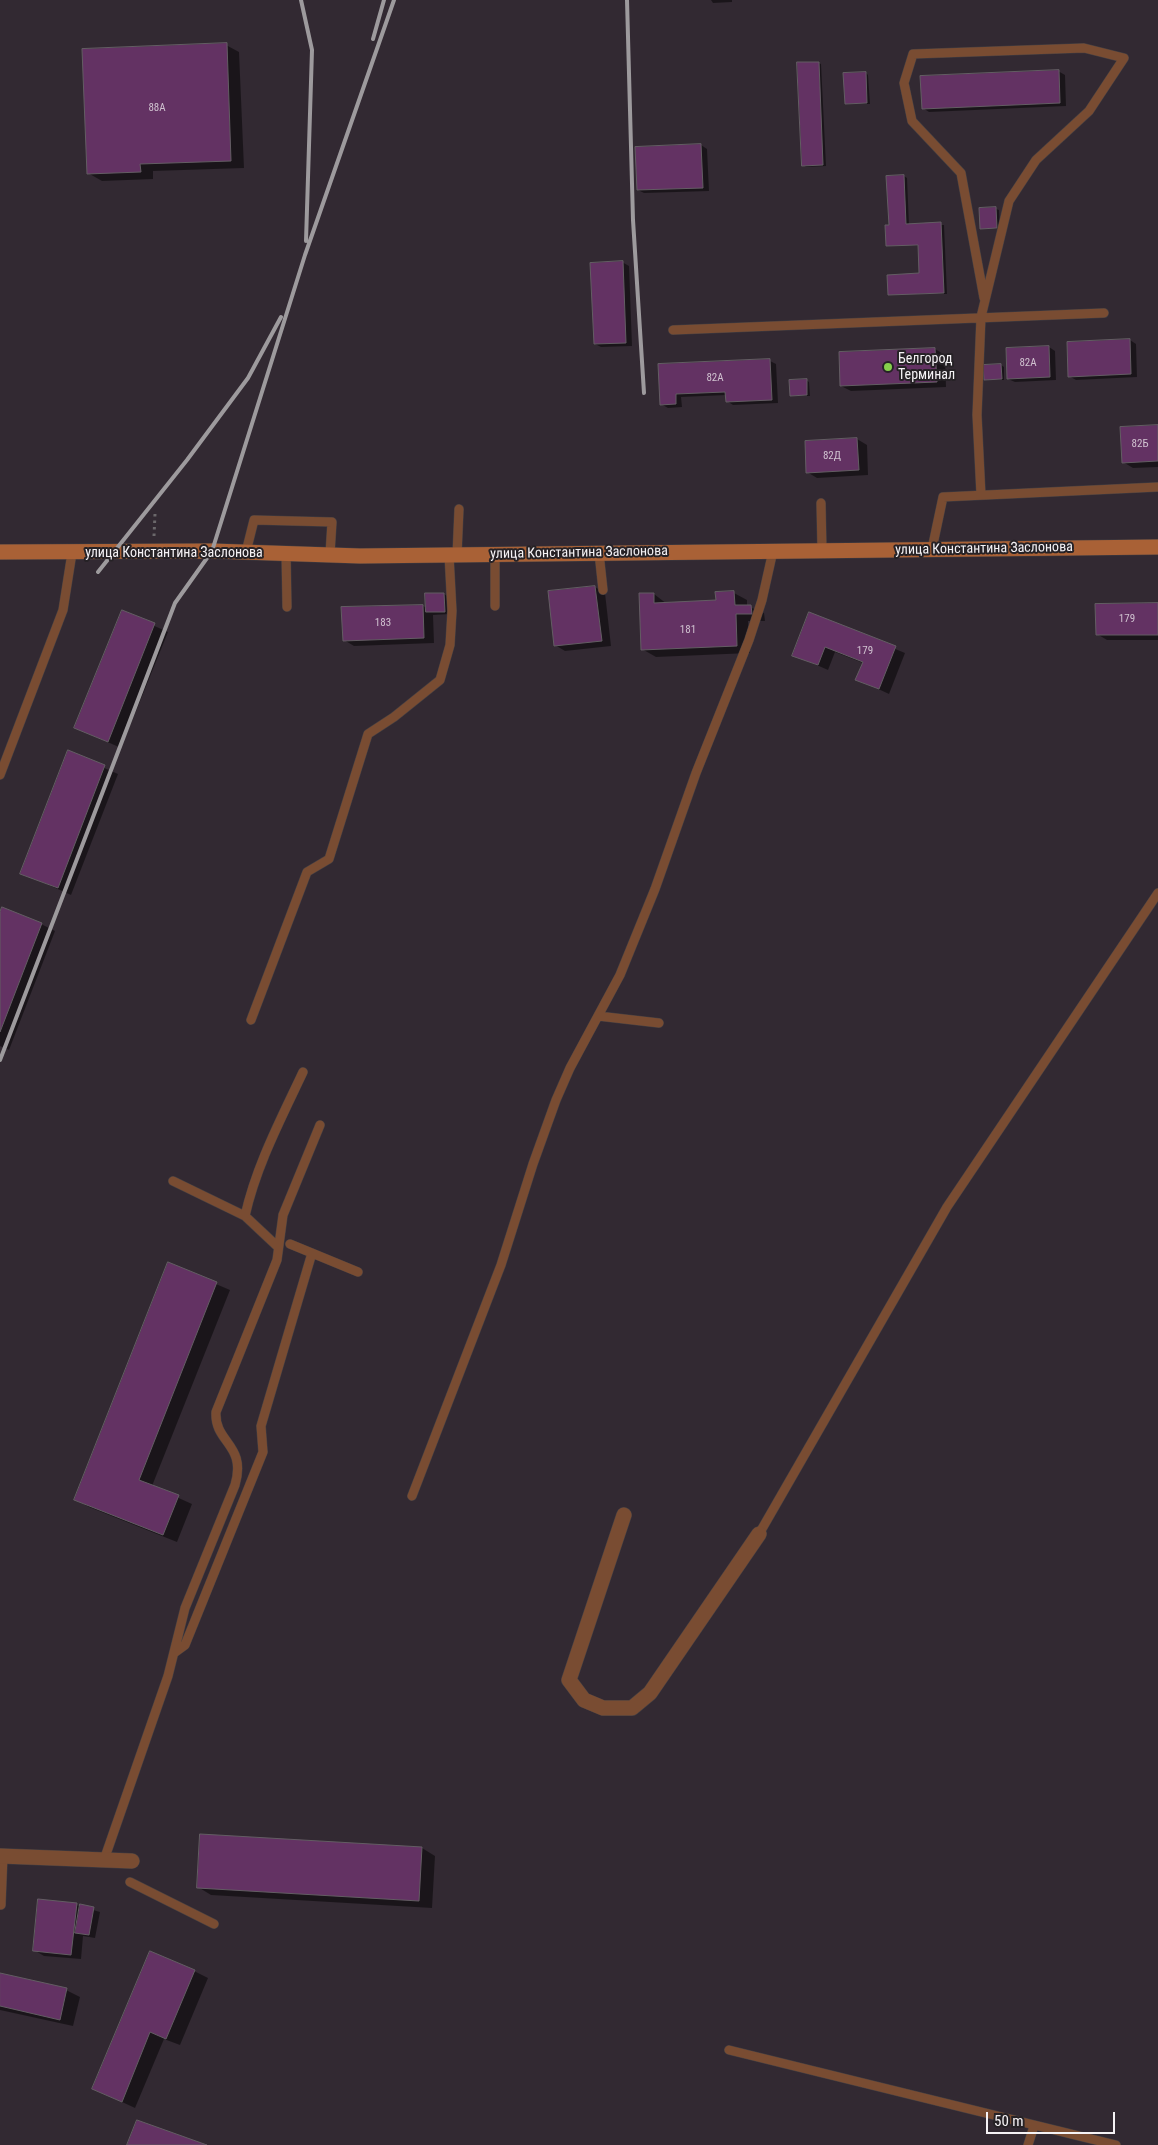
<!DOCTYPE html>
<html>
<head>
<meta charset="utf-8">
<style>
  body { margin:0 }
  #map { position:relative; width:1158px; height:2145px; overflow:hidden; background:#262226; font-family:"Roboto Condensed",sans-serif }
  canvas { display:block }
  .scale { position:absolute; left:986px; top:2112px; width:129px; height:22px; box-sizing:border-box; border:2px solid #f5f2f5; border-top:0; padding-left:6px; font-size:15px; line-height:18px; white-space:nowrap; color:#f5f2f5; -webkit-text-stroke:4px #262226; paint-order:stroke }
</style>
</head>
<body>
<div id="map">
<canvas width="1158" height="2145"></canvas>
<div class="scale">50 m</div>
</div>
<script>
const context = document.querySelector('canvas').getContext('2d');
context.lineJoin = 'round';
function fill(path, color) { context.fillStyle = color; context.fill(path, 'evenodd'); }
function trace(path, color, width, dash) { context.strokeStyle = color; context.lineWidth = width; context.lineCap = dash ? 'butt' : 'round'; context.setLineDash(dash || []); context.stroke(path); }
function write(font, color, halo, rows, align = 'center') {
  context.font = font + ' "Roboto Condensed",sans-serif'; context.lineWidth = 4; context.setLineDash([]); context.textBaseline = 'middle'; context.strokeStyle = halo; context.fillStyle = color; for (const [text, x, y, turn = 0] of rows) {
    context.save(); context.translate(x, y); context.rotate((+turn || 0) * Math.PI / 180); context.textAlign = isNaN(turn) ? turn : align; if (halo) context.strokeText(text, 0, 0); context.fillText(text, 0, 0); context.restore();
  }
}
const built = new Path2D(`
  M 0,0 L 1158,0 L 1158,2145 L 0,2145 Z`);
const shadow = new Path2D(`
  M 711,0 L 732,0 L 732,2 L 713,3 Z
  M 226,45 L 239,52 L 244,168 L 153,171 L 153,179 L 102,181 L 88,173 Z
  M 818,63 L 821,64 L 826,166 L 806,167 L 803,165 Z
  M 1058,71 L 1065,75 L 1066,106 L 929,112 L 923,108 Z
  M 866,73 L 868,75 L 870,104 L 846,104 Z
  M 701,145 L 707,149 L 709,191 L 644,193 L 638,190 Z
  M 904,176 L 907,178 L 909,225 L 944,225 L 947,294 L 889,294 L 921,275 L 919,246 L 887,245 L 890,226 Z
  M 996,209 L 999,210 L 1000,229 L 981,228 Z
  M 622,262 L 629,266 L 632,346 L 601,347 L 595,344 Z
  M 1130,340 L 1136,344 L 1137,377 L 1076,380 L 1069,376 Z
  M 1049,347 L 1055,351 L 1056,380 L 1015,382 L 1008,379 Z
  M 935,349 L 945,355 L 946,387 L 851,391 L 841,386 L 840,353 Z
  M 770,361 L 776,364 L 778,403 L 733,405 L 727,401 L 727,395 L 681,397 L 682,407 L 668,408 L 661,404 L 660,366 Z
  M 1001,365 L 1004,367 L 1004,380 L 985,380 Z
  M 806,380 L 809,382 L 810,396 L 791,396 Z
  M 1158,426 L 1158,467 L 1133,468 L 1123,462 Z
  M 857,439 L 867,445 L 868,475 L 817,478 L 807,472 Z
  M 595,587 L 605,593 L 611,646 L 565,651 L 555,645 Z
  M 734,593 L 747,600 L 747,606 L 764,613 L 765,621 L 748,621 L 750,653 L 656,657 L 642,649 L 654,594 L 667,604 L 717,602 Z
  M 444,594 L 450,598 L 450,614 L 433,615 L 434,643 L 354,646 L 344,640 L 423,606 L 427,608 Z
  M 1158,605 L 1158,640 L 1107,640 L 1097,634 Z
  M 123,612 L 168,632 L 121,748 L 76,728 Z
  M 810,614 L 905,653 L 889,694 L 857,679 L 863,663 L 835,652 L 828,670 L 794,655 Z
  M 68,752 L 118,774 L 71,895 L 22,873 Z
  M 0,915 L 41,924 L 55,931 L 9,1050 L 0,1046 Z
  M 169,1264 L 230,1290 L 152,1486 L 192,1504 L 177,1542 L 89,1507 L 76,1500 Z
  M 422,1848 L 435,1856 L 432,1908 L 211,1895 L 198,1887 Z
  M 76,1905 L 100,1912 L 95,1938 L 83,1936 L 81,1959 L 44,1956 L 34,1950 Z
  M 194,1971 L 208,1978 L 180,2045 L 164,2039 L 135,2108 L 94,2089 Z
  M 0,1974 L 66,1990 L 80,1997 L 73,2026 L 0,2010 Z`);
const building = new Path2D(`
  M 227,43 L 231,161 L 140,164 L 141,172 L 87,174 L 82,49 Z
  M 797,62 L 819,62 L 823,165 L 802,166 Z
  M 1059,70 L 1060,103 L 922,109 L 920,76 Z
  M 866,72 L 867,103 L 845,104 L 843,73 Z
  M 701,144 L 703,188 L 637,190 L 635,147 Z
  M 904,175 L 906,224 L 941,222 L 944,293 L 888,295 L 887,275 L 919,273 L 918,245 L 886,246 L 885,225 L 889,225 L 886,176 Z
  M 996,207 L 997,228 L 980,229 L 979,208 Z
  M 623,261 L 626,343 L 594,344 L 590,263 Z
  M 1130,339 L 1131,374 L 1068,377 L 1067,342 Z
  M 1049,346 L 1050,377 L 1007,379 L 1006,348 Z
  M 935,348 L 937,382 L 840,386 L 839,352 Z
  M 770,359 L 772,400 L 726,402 L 725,392 L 676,394 L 676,404 L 660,405 L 658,364 Z
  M 1001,364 L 1002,379 L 984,380 L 983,365 Z
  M 807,379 L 807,395 L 790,396 L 789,380 Z
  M 1158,425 L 1158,461 L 1122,463 L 1120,427 Z
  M 857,438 L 859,470 L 806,473 L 805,441 Z
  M 595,586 L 602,641 L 554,646 L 548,591 Z
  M 734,591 L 735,605 L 751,605 L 752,614 L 736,614 L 737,646 L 641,650 L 639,593 L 654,593 L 654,603 L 716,600 L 715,592 Z
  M 425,593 L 444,593 L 445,612 L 426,612 Z
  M 1158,603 L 1158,635 L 1096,635 L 1095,604 Z
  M 423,605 L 424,638 L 343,641 L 341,607 Z
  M 122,610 L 155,623 L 108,742 L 74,728 Z
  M 809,612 L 896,646 L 879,689 L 855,680 L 863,662 L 825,647 L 818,665 L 792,656 Z
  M 68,750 L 105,765 L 58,888 L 20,874 Z
  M 2,907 L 42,923 L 0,1032 L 0,912 Z
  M 168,1262 L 217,1282 L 139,1480 L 179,1495 L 163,1535 L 74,1500 Z
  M 200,1834 L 422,1847 L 419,1901 L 197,1888 Z
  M 38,1899 L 77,1903 L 71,1955 L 33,1951 Z
  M 80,1904 L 94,1907 L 89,1935 L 75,1933 Z
  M 150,1951 L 195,1970 L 166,2039 L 150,2032 L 122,2102 L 92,2089 Z
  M 0,1973 L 67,1988 L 60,2020 L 0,2006 Z
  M 137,2120 L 207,2145 L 127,2145 Z`);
const path = new Path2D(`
  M 154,536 L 155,514`);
const lane = new Path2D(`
  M 673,330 L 1104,313
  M 981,495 L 977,415 L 981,317 L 1009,201 L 1036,160 L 1089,111 L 1124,58 L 1084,48 L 913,54 L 904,83 L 912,121 L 961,173 L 984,298
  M 821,503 L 822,550
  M 932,549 L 943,497 L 1158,487
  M 246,552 L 254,520 L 332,522 L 330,554
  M 286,553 L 287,607
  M 599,553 L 603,590
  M 457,555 L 459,509
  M 495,606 L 495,554
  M 0,775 L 63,610 L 72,553
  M 598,1016 L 659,1023
  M 251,1020 L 307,872 L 329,859 L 368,734 L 394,717 L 440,680 L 450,645 L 452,611 L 449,555
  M 173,1181 L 245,1216
  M 290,1244 L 358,1272
  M 278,1247 L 245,1216 C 256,1166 281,1119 303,1072
  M 412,1496 L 501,1265 L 533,1164 L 556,1100 L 570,1068 L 620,975 L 655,889 L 696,773 L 749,640 L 762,600 L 773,551
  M 759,1534 L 947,1207 L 1158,893
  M 174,1653 L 185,1645 L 263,1452 L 261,1426 L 312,1253
  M 104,1860 L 168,1676 L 185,1608 L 235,1485 C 247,1444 214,1443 216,1412 L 277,1260 L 283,1215 L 320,1125
  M 130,1882 L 214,1924
  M 1,1905 L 3,1856
  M 729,2050 L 1116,2145
  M 1028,2145 L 1034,2126`);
const street = new Path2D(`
  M 624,1515 L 569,1680 L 584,1700 L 603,1708 L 632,1708 L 650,1693 L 759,1534
  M 0,1856 L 132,1861`);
const secondary = new Path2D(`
  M 0,552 L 212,551 L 360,556 L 1158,547`);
const rail = new Path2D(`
  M 301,0 L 312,50 L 306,241
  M 627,0 L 633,220 L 644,393
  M 373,39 L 384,0
  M 98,572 L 187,460 L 248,378 L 281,317
  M 0,1060 L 175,603 L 212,551 L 305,255 L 394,0`);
const markers = [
  [888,367,5,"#86cf4c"]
];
const numberNames = [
  ["88А",157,108],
  ["82А",1028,363],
  ["82А",715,378],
  ["82Б",1140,444],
  ["82Д",832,456],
  ["179",1127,619],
  ["183",383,623],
  ["181",688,630],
  ["179",865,651]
];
const poiNames = [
  ["Белгород",898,359],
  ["Терминал",898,375]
];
const streetNames = [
  ["улица Константина Заслонова",984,549,-1],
  ["улица Константина Заслонова",174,553],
  ["улица Константина Заслонова",579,553,-1]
];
fill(built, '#322932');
fill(shadow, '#0007');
fill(building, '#633263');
trace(building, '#635d63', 1);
trace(lane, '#433f43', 10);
trace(street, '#433f43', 16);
trace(secondary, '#433f43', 16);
trace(path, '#6b686b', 3, [2.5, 4]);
trace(lane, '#794c32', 9);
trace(street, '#794c32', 15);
trace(secondary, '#a96136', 15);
trace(rail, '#9d9a9d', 4);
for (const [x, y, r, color] of markers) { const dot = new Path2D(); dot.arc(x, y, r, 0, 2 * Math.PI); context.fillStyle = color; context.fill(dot); trace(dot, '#262226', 2); }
write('11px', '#d0c2d0', null, numberNames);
write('14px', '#f5f2f5', '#262226', poiNames, 'left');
write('14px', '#f5f2f5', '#262226', streetNames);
</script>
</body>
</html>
